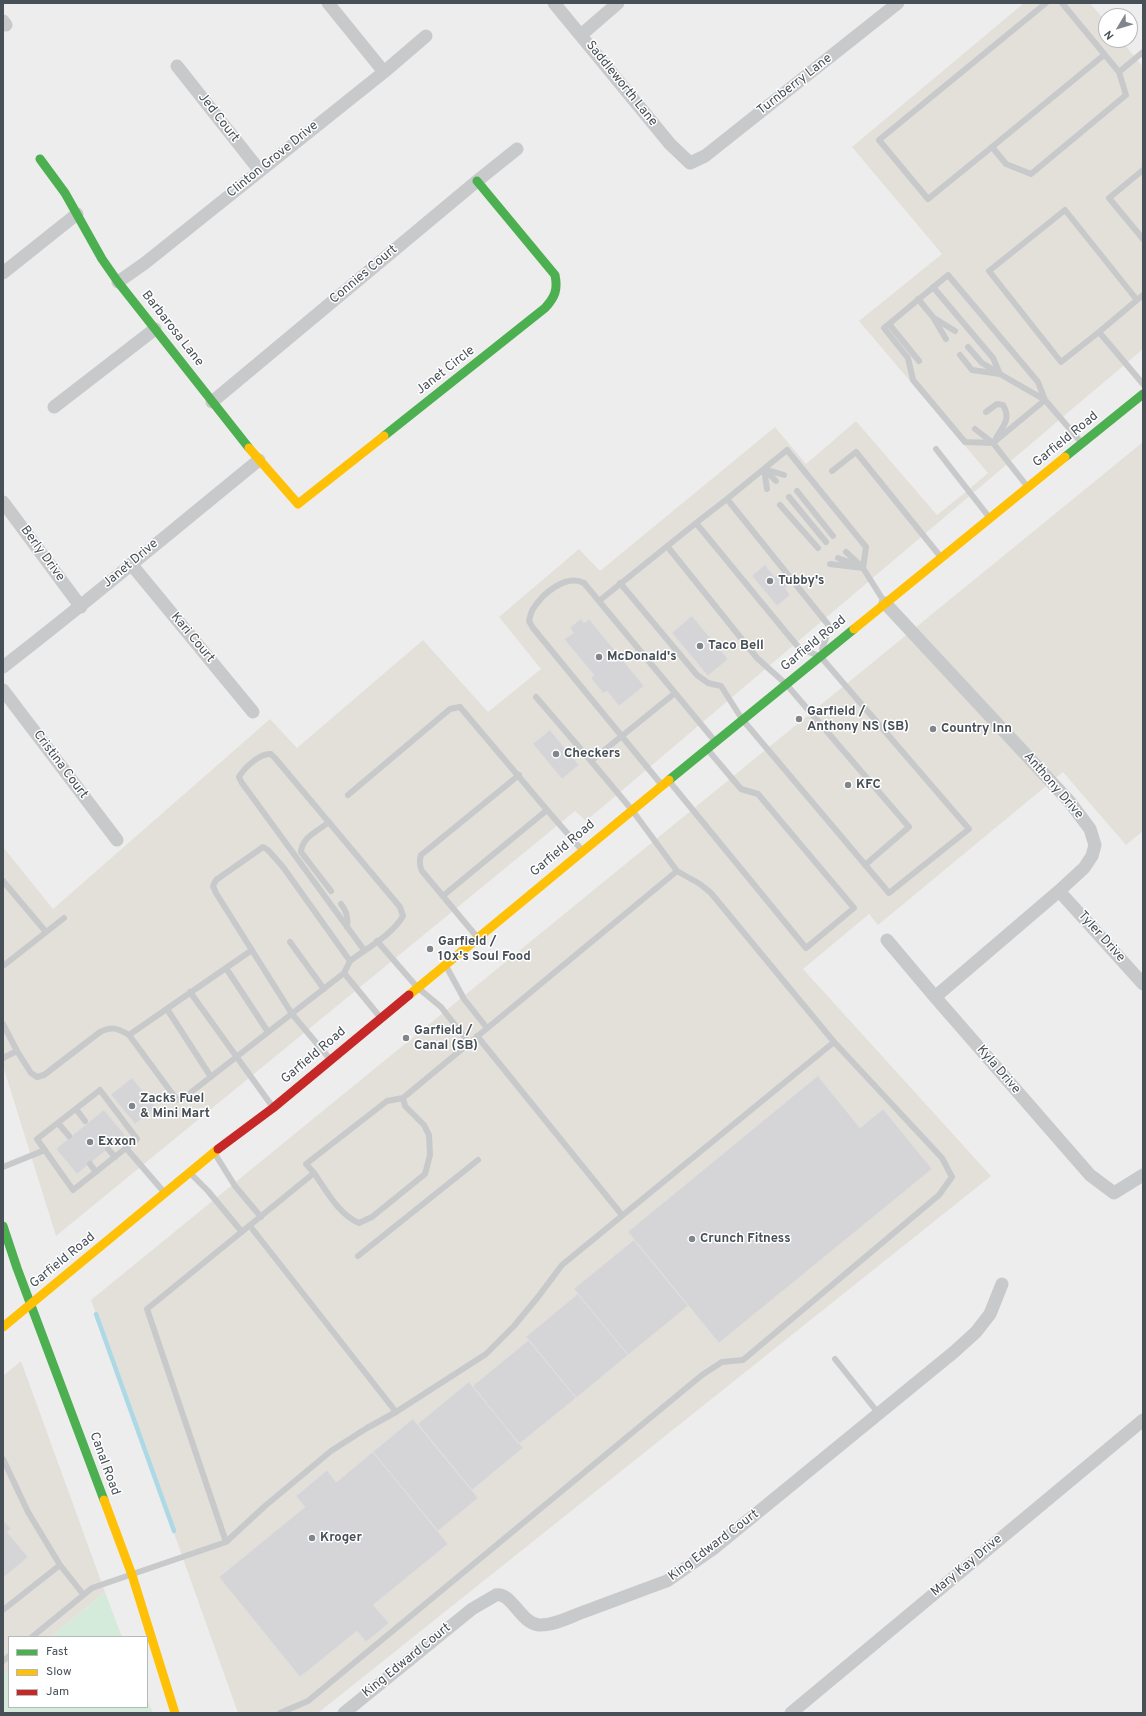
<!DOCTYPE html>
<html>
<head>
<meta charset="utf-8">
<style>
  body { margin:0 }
  #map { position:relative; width:1146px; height:1716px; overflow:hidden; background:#eeeded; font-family:Overpass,sans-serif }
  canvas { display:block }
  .frame { position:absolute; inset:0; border:4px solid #474f57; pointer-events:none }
  .legend { position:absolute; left:8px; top:1636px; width:140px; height:72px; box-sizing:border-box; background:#fff; border:1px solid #b5b9bc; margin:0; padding:5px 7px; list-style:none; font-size:12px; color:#474f57 }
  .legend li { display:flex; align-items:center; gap:8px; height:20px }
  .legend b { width:20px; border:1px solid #b5b9bc }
  .north { position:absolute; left:1098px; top:8px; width:40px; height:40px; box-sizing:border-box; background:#fff; border:1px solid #b5b9bc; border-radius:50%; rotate:232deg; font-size:11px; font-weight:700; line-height:16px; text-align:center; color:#474f57 }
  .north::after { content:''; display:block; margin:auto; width:14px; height:18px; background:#81868c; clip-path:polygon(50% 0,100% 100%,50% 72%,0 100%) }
</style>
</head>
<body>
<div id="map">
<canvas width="1146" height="1716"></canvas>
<div class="frame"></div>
<ul class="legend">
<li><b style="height:5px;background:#4caf50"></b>Fast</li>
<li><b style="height:5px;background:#ffc107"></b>Slow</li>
<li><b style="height:5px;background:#c62828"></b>Jam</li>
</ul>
<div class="north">N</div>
</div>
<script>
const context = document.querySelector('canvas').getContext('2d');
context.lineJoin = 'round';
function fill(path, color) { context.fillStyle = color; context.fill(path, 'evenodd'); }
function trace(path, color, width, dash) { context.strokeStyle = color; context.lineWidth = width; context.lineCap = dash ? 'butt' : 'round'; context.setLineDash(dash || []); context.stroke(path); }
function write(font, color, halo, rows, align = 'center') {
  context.font = font + ' Overpass,sans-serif'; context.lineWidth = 3; context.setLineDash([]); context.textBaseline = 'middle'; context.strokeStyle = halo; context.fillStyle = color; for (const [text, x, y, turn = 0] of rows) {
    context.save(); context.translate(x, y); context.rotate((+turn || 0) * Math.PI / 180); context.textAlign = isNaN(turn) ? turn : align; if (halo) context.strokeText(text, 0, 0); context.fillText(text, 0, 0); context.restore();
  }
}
const commercial = new Path2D(`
  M 1024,3 L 1090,3 L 1106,22 L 1106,40 L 1121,40 L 1143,67 L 1143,349 L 586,821 L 575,811 L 56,1236 L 3,1066 L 3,847 L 53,909 L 270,719 L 297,748 L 423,640 L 488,712 L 541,669 L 499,617 L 579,549 L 600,571 L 775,427 L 806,464 L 856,421 L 937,515 L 968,490 L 988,473 L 859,321 L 942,254 L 852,147 Z
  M 1143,442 L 1143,831 L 1126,845 L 1063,772 L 878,925 L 869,914 L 803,969 L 991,1176 L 318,1713 L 238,1713 L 91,1300 Z
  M 21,1361 L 105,1592 L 51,1637 L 9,1637 L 9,1671 L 3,1676 L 3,1376 Z`);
const green = new Path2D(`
  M 105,1592 L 122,1637 L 51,1637 Z
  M 9,1671 L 9,1707 L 147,1707 L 147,1699 L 153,1713 L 3,1713 L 3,1676 Z`);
const stream = new Path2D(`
  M 96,1314 L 174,1531`);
const building = new Path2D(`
  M 765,565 L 775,577 L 778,574 L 788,586 L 785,588 L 790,595 L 777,606 L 752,576 Z
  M 692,616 L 728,659 L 708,676 L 672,633 Z
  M 581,619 L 584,623 L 589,619 L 644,686 L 619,706 L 607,691 L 603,693 L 591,678 L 594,675 L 564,639 L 574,633 L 570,628 Z
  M 550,730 L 579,765 L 562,779 L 533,744 Z
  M 818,1076 L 860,1128 L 883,1109 L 932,1169 L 719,1343 L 628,1232 Z
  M 132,1078 L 156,1107 L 135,1124 L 111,1095 Z
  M 104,1110 L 125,1135 L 77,1174 L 56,1149 Z
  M 634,1240 L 688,1306 L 628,1355 L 574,1289 Z
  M 578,1294 L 628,1355 L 576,1398 L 526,1337 Z
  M 529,1340 L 576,1398 L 519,1444 L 473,1386 Z
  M 469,1382 L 523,1448 L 472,1490 L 418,1424 Z
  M 413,1419 L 478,1498 L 438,1531 L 373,1452 Z
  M 373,1452 L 448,1544 L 373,1605 L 389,1623 L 366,1642 L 357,1631 L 300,1677 L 219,1577 L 305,1507 L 296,1496 L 327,1470 L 336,1482 Z
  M 3,1520 L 11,1529 L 7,1532 L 28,1557 L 3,1578 Z`);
const lane = new Path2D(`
  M 1046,3 L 879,140 L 928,199 L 992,147 L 1006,164 L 1031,174 L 1126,95 L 1119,72 L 1062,3
  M 1119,72 L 1143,52
  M 992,147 L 1104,55
  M 1143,170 L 1109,198 L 1143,239
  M 933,287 L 993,358 L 1000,374 L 1045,400 L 993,443
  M 1143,295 L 1099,332 L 1143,384
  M 918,299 L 933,317 L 946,339
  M 934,318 L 955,331
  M 889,324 L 919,361
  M 1099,332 L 1061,362 L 989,271 L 1065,210 L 1137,300
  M 968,347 L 982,363 L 997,372
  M 960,355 L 972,370 L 1000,374
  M 986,412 L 997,404 L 1003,405 C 1011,419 1004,425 996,438
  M 975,429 L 993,443
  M 936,449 L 989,517
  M 764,469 L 784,475
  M 764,469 L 767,489
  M 765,470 L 776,481
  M 832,471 L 856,452 L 940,556
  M 1027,486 L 993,443 L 965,442 L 913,380 L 908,358 L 884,328 L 948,275 L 1038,382 L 1045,400 L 1081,442
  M 797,491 L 833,536
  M 789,497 L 826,542
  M 727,499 L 787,450 L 866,547 L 863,568 L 885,603
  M 780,505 L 818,548
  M 667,546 L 757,658 L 786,684 L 909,827 L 865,865
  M 846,552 L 859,564
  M 838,558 L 856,565
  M 830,564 L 863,568
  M 620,583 L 697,675 L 708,683 L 721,686 L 742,719 L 889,893 L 969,829 L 820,656 L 800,649 L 789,636 L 696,523 L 727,499 L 830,627 L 822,649
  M 599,601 L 696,523
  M 536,697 L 591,761 L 675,693
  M 669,781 L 806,948 L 854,908 L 758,794 L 741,789 L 708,750
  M 661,784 L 533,628 L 529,621 C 530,617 531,612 533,609 C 543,593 566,574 584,583 L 714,740
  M 348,795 L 450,709 L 460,707 L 547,810
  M 329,822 C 318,831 302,837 301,852 L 331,891
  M 3,881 L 46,932
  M 444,895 L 547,810 L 581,849
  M 341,904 C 347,912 348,917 347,927
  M 477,937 L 422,871 C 419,865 419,861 421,855 L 519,775
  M 377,941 L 417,987 L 441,1007 L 469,1043
  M 290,942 L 324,989
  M 350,961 C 367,948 392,935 403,916 L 400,907 L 275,758 L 271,754 C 260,753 244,768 239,777 L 242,783 L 364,950
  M 3,966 L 64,918
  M 446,966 L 464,999 L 487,1028
  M 226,968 L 268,1032
  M 344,973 L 380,1017
  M 190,992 L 272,1106
  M 167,1009 L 211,1077
  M 3,1024 L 17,1051
  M 129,1035 L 252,950
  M 477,1036 L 622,1215
  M 3,1058 L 17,1051 L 31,1073 L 37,1077 L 44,1075 L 100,1032 C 112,1026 117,1028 129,1035 L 174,1096 L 179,1100 L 185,1097 L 344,973 L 350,961 L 283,867 L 268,850 L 263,847 L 216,880 L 213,886 L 216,893 L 292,1014 L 329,1058
  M 76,1109 L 85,1121
  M 58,1123 L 69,1136
  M 126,1148 L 137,1139 L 100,1090 L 37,1139 L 73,1190 L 126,1148 L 163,1191
  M 108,1149 L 115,1157
  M 215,1154 L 235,1186 L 261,1217
  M 90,1164 L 96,1172
  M 3,1167 L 45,1150
  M 314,1173 C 326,1190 339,1215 359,1223 L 372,1217 L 425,1174 L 430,1155 L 429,1135 L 424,1125 L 405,1106 L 403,1098
  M 191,1174 L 208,1191 L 242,1232
  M 250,1226 L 396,1412
  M 358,1256 L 478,1160
  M 835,1359 L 879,1414
  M 3,1459 L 28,1512 L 60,1565 L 83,1594
  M 226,1542 L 147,1309 L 314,1173 L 306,1164 L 387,1101 L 403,1098 L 677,871
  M 3,1610 L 60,1565
  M 32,1637 L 92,1588 L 226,1542 L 265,1506 L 331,1451 L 367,1428 L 396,1412 L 486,1354 L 514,1326 L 538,1297 L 562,1265 L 834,1042
  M 3,1661 L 9,1656
  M 280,1713 L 308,1701 L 702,1375 L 722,1362 L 743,1360 L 939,1195 L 952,1177 L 942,1158 L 834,1042 L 711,893 L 700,884 L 677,871 L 632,810 L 591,761`);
const street = new Path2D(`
  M 328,3 L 384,72
  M 554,3 L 670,144 L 690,163 L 705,156 L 898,3
  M 3,21 L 6,25
  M 581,35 L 618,3
  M 177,66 L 260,171
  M 3,273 L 77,214
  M 118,282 L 145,263 L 384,72 L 426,36
  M 212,402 L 477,181 L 517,149
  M 54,407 L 155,329
  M 3,502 L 81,607
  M 131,564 L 253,712
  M 885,603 L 1069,801 L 1090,829 L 1095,845 L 1092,856 L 1084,868 L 1059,891 L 935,997
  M 3,667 C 90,600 174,529 259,460
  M 3,690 L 117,840
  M 1059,891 L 1143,984
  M 887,940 L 935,997 L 1090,1175 L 1114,1193 L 1143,1175
  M 344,1713 L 472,1609 L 496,1595 C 512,1592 520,1623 539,1625 C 553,1626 570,1617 583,1612 C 611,1602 639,1591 667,1581 L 713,1549 L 954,1352 L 976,1332 L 990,1314 L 1002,1284
  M 791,1713 L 1143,1420`);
const fast = new Path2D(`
  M 40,159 L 65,193 L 102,259 L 118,282 L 249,448
  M 384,436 L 545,308 C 555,297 558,290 555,275 L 477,181
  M 1065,457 L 1143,394
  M 669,780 L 854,629
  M 3,1226 L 17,1268 L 104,1500`);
const slow = new Path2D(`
  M 249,448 L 298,504 L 384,436
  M 854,629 L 1065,457
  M 409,995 L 669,780
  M 3,1327 L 218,1149
  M 104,1500 L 132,1575 L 175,1713`);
const jam = new Path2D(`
  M 218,1149 L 273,1108 L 409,995`);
const markers = [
  [770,581,4,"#81868c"],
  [700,646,4,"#81868c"],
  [599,657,4,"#81868c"],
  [799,719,4,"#81868c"],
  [933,729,4,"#81868c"],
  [556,754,4,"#81868c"],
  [848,785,4,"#81868c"],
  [430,949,4,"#81868c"],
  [406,1038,4,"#81868c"],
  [132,1106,4,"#81868c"],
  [90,1142,4,"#81868c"],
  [692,1239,4,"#81868c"],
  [312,1538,4,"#81868c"]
];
const streetNames = [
  ["Saddleworth Lane",621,84,51],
  ["Turnberry Lane",795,85,-38],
  ["Jed Court",218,118,52],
  ["Clinton Grove Drive",273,160,-39],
  ["Connies Court",364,275,-40],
  ["Barbarosa Lane",172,329,52],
  ["Janet Circle",446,371,-38],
  ["Garfield Road",1066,440,-39],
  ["Berly Drive",42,554,54],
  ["Janet Drive",131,564,-40],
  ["Kari Court",192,638,50],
  ["Garfield Road",814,644,-39],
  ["Cristina Court",60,765,53],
  ["Anthony Drive",1053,786,49],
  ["Garfield Road",563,849,-40],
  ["Tyler Drive",1101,937,48],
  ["Garfield Road",314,1056,-40],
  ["Kyla Drive",998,1070,49],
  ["Garfield Road",63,1261,-39],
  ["Canal Road",104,1464,70],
  ["King Edward Court",714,1546,-37],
  ["Mary Kay Drive",967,1566,-40],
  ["King Edward Court",407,1661,-39]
];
const poiNames = [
  ["Tubby's",778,581],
  ["Taco Bell",708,646],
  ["McDonald's",607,657],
  ["Garfield /",807,712],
  ["Anthony NS (SB)",807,727],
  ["Country Inn",941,729],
  ["Checkers",564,754],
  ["KFC",856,785],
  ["Garfield /",438,942],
  ["10x's Soul Food",438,957],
  ["Garfield /",414,1031],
  ["Canal (SB)",414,1046],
  ["Zacks Fuel",140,1099],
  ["& Mini Mart",140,1114],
  ["Exxon",98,1142],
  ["Crunch Fitness",700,1239],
  ["Kroger",320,1538]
];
fill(commercial, '#e3e0da');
fill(green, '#d4ebdc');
trace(stream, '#acd9e5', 4.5);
fill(building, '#d5d5d7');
trace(building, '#dfdfe0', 1);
trace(lane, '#c8c9cb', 6);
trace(street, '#c8c9cb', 13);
trace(fast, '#4caf50', 9);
trace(slow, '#ffc107', 9);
trace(jam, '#c62828', 9);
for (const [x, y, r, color] of markers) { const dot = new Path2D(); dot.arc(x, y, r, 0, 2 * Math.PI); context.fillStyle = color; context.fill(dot); trace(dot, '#fff', 1.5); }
write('13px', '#474f57', '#fff', streetNames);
write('bold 13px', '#474f57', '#fff', poiNames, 'left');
</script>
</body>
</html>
